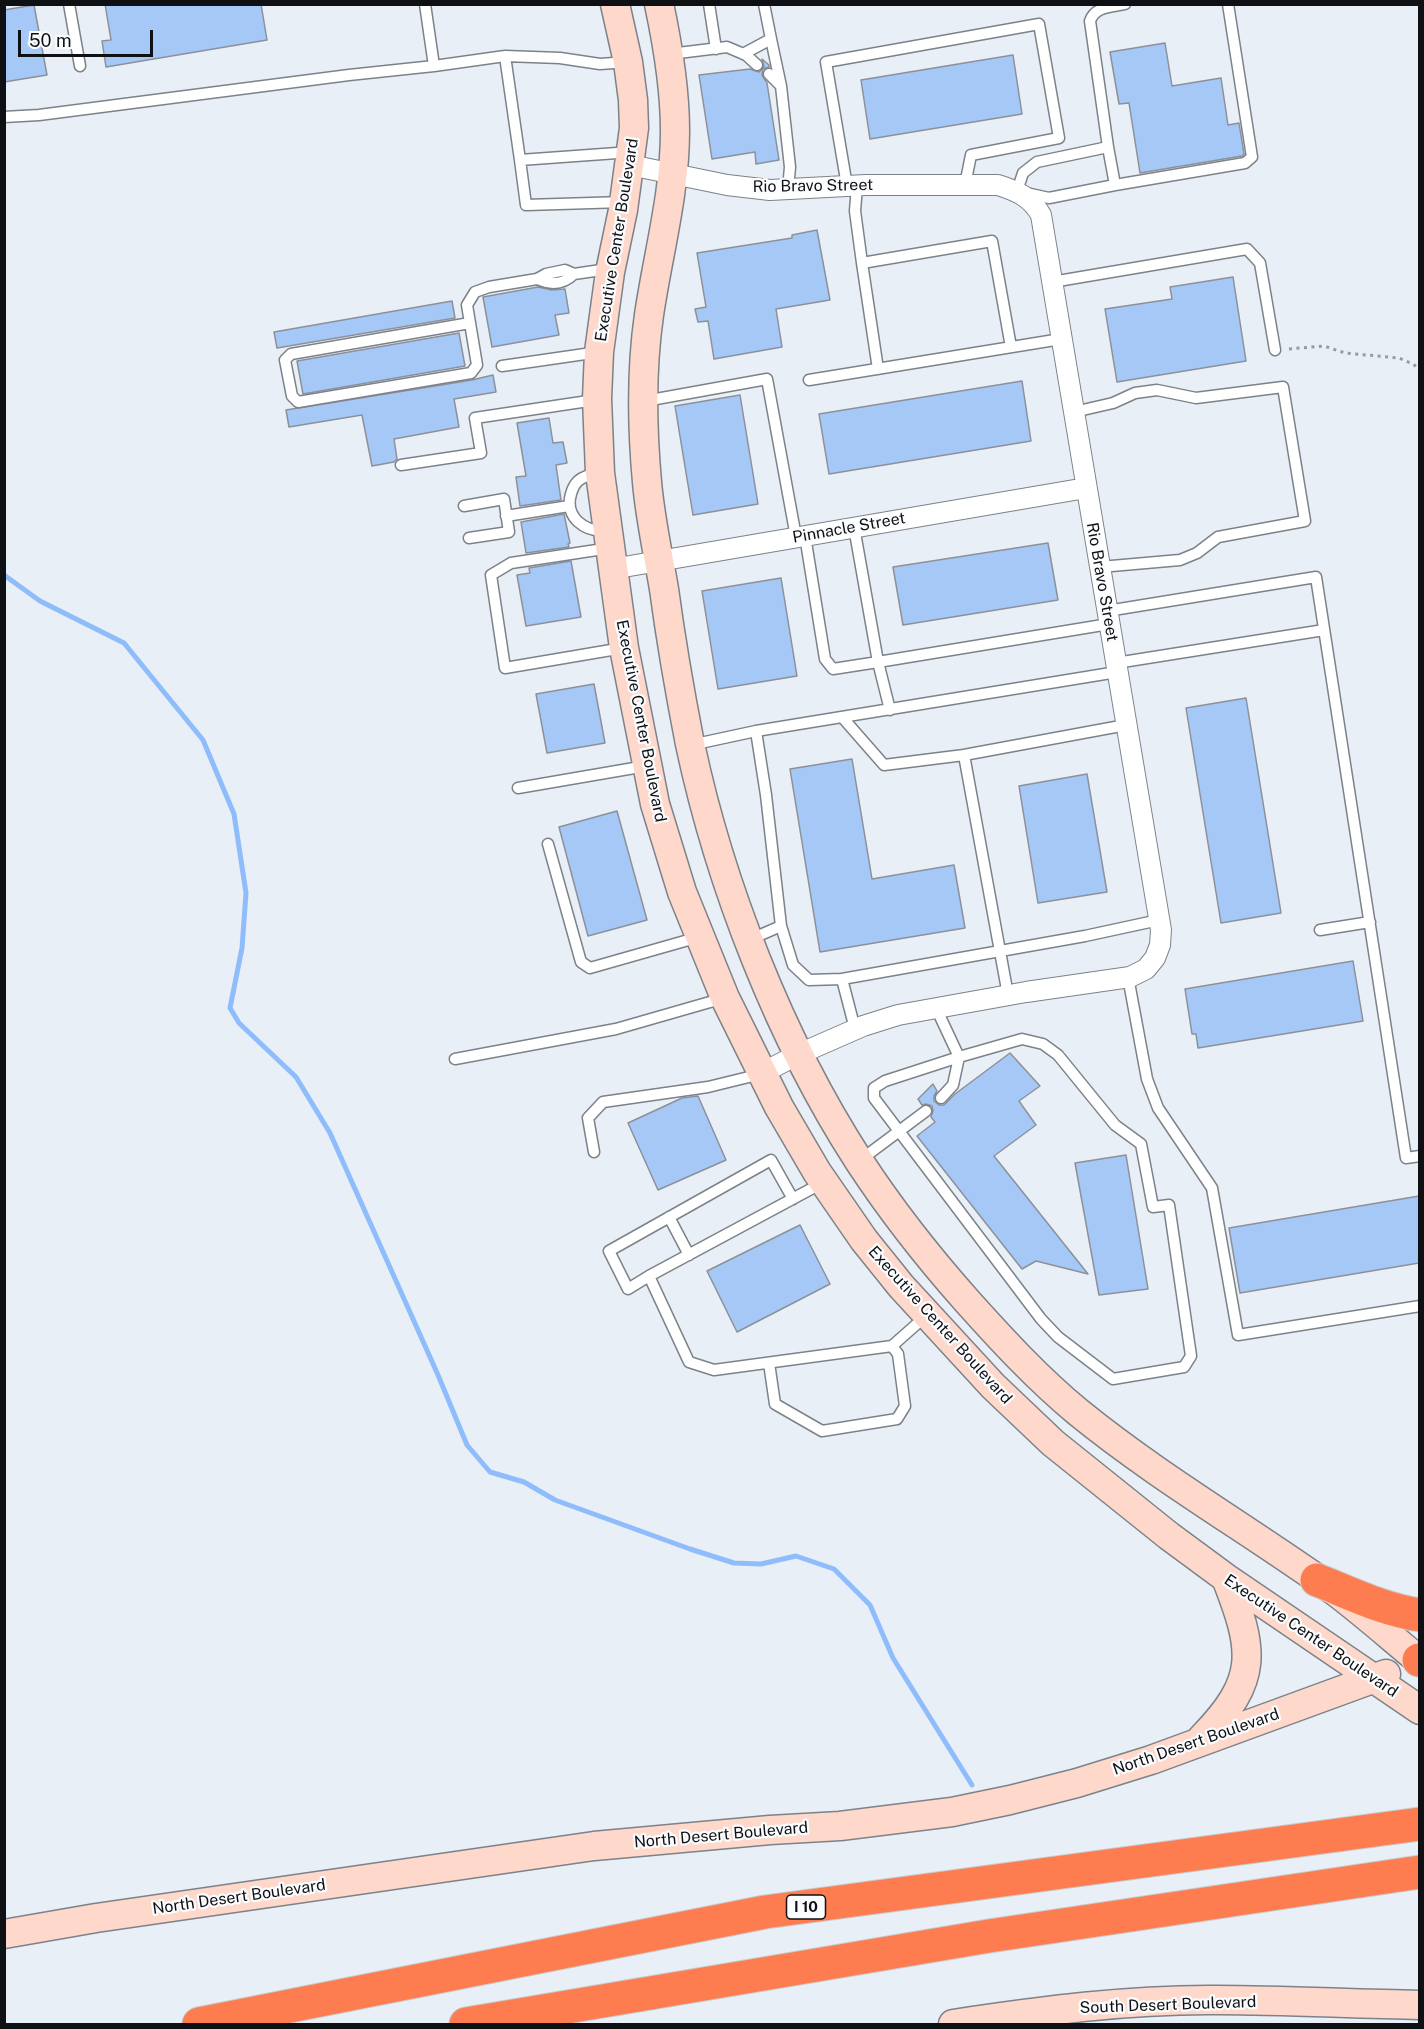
<!DOCTYPE html>
<html>
<head>
<meta charset="utf-8">
<style>
  body { margin:0 }
  #map { position:relative; width:1424px; height:2029px; overflow:hidden; background:#e9eff7; font-family:"Public Sans",sans-serif }
  canvas { display:block }
  .frame { position:absolute; inset:0; border:6px solid #0e1013; pointer-events:none }
  .scale { position:absolute; left:18px; top:30px; width:135px; height:27px; box-sizing:border-box; border:3px solid #0e1013; border-top:0; padding-left:8px; font-size:18px; line-height:21px; white-space:nowrap; color:#0e1013; -webkit-text-stroke:4px #fbfcfe; paint-order:stroke }
</style>
</head>
<body>
<div id="map">
<canvas width="1424" height="2029"></canvas>
<div class="frame"></div>
<div class="scale">50 m</div>
</div>
<script>
const context = document.querySelector('canvas').getContext('2d');
context.lineJoin = 'round';
function trace(path, color, width, dash) { context.strokeStyle = color; context.lineWidth = width; context.lineCap = dash ? 'butt' : 'round'; context.setLineDash(dash || []); context.stroke(path); }
function fill(path, color) { context.fillStyle = color; context.fill(path, 'evenodd'); }
function write(font, color, halo, rows, align = 'center') {
  context.font = font + ' "Public Sans",sans-serif'; context.lineWidth = 4.5; context.setLineDash([]); context.textBaseline = 'middle'; context.strokeStyle = halo; context.fillStyle = color; for (const [text, x, y, turn = 0] of rows) {
    context.save(); context.translate(x, y); context.rotate((+turn || 0) * Math.PI / 180); context.textAlign = isNaN(turn) ? turn : align; if (halo) context.strokeText(text, 0, 0); context.fillText(text, 0, 0); context.restore();
  }
}
const stream = new Path2D(`
  M 4,575 L 40,601 L 124,643 L 203,740 L 234,814 L 246,893 L 242,948 L 230,1008 L 239,1023 L 296,1077 L 330,1133 L 438,1375 L 467,1445 L 490,1472 L 524,1482 L 555,1500 L 690,1549 L 734,1563 L 761,1564 L 796,1556 L 834,1569 L 870,1605 L 893,1658 L 972,1785`);
const building = new Path2D(`
  M 105,4 L 261,4 L 267,40 L 106,67 L 102,41 L 111,40 Z
  M 34,5 L 47,75 L 4,82 L 4,10 Z
  M 1165,43 L 1172,86 L 1221,78 L 1228,125 L 1239,123 L 1244,154 L 1242,156 L 1140,173 L 1129,103 L 1119,104 L 1110,52 Z
  M 1013,55 L 1022,114 L 870,139 L 861,80 Z
  M 762,59 L 769,65 L 769,67 L 763,69 L 762,75 L 767,83 L 779,160 L 756,164 L 755,152 L 712,159 L 699,75 L 750,69 L 759,72 L 764,67 Z
  M 817,230 L 830,300 L 776,309 L 782,347 L 714,359 L 708,321 L 698,322 L 695,309 L 706,307 L 697,253 L 792,238 L 792,235 Z
  M 1233,277 L 1246,361 L 1117,382 L 1105,309 L 1172,299 L 1170,287 Z
  M 538,287 L 552,290 L 565,289 L 569,313 L 555,315 L 559,335 L 492,347 L 483,297 Z
  M 452,301 L 455,318 L 277,348 L 274,332 Z
  M 459,333 L 465,366 L 303,394 L 297,361 Z
  M 493,375 L 496,392 L 454,399 L 459,427 L 394,439 L 397,459 L 394,462 L 372,466 L 362,415 L 289,427 L 286,410 L 472,380 Z
  M 1022,381 L 1031,441 L 829,474 L 819,414 Z
  M 740,395 L 758,504 L 693,515 L 675,406 Z
  M 549,418 L 553,443 L 563,442 L 567,463 L 556,465 L 561,500 L 520,506 L 516,477 L 526,476 L 517,423 Z
  M 564,514 L 570,543 L 568,544 L 569,547 L 526,553 L 521,522 Z
  M 1048,543 L 1058,600 L 903,625 L 893,567 Z
  M 571,561 L 581,617 L 526,626 L 517,575 L 530,573 L 529,568 Z
  M 781,578 L 797,676 L 718,689 L 702,591 Z
  M 594,684 L 605,743 L 547,753 L 536,694 Z
  M 1246,698 L 1281,913 L 1221,923 L 1186,708 Z
  M 852,759 L 872,879 L 954,865 L 965,928 L 820,952 L 790,769 Z
  M 1087,774 L 1107,892 L 1038,903 L 1019,786 Z
  M 617,811 L 647,920 L 588,936 L 559,827 Z
  M 1353,961 L 1363,1021 L 1198,1048 L 1196,1034 L 1192,1034 L 1185,989 Z
  M 1010,1053 L 1040,1086 L 1019,1101 L 1036,1125 L 994,1156 L 1088,1274 L 1036,1261 L 1022,1269 L 917,1136 L 935,1122 L 931,1117 L 933,1111 L 932,1106 L 926,1104 L 922,1105 L 918,1099 L 933,1084 L 937,1091 L 934,1096 L 934,1101 L 939,1105 L 944,1105 L 955,1094 Z
  M 698,1096 L 726,1160 L 658,1190 L 628,1123 L 682,1098 Z
  M 1126,1155 L 1148,1289 L 1099,1295 L 1075,1163 Z
  M 1419,1196 L 1419,1263 L 1240,1293 L 1229,1228 Z
  M 800,1225 L 830,1284 L 737,1332 L 707,1271 Z`);
const path = new Path2D(`
  M 1289,349 L 1324,346 L 1345,353 L 1399,358 L 1413,364 L 1420,370`);
const lane = new Path2D(`
  M 69,4 L 80,66
  M 425,4 L 434,66 L 505,56 L 560,58 L 600,64 L 628,62
  M 709,4 L 716,49
  M 764,4 L 771,39
  M 670,54 L 727,47 L 746,55 L 757,65
  M 743,54 L 771,39 L 781,86
  M 505,56 L 520,160
  M 769,74 L 781,86 L 790,167 L 788,189
  M 4,117 L 39,115 L 349,75 L 434,66
  M 1108,147 L 1115,185 L 1049,198 L 1017,191 L 1023,173 L 1037,162 Z
  M 1108,147 L 1090,21 C 1095,6 1112,7 1125,4
  M 1115,185 L 1245,163 L 1252,157 L 1228,4
  M 847,186 L 826,62 L 1039,24 L 1059,138 L 971,155 L 965,185
  M 857,186 L 855,211 L 862,263 L 992,241 L 1011,347
  M 624,202 L 526,205 L 520,160 L 631,152
  M 862,263 L 878,369
  M 574,274 C 563,285 551,285 537,279 L 546,274 L 565,270 L 574,274 L 608,269
  M 1052,282 L 1247,249 L 1260,263 L 1275,350
  M 470,323 L 291,354 L 285,360 L 292,396 L 298,402 L 471,373 L 477,365 L 467,305 L 475,292 L 489,287 L 537,279
  M 502,366 L 599,352
  M 809,380 L 1061,339
  M 645,401 L 767,379 L 796,537
  M 1074,412 L 1113,403 L 1135,393 L 1157,390 L 1196,398 L 1283,387 L 1305,521 L 1218,537 L 1197,553 L 1180,560 L 1100,567
  M 401,465 L 481,453 L 475,418 L 595,400
  M 600,473 C 592,474 584,476 578,481 C 575,484 572,490 571,494 C 564,517 585,533 607,530
  M 464,506 L 504,499 L 509,532 L 469,538
  M 506,516 L 569,506
  M 854,527 L 878,662 L 1109,624
  M 805,536 L 825,659 L 833,669 L 878,662 L 890,710
  M 610,548 L 511,563 L 491,575 L 505,668 L 623,648
  M 1107,611 L 1316,577 L 1406,1158 L 1420,1156
  M 1116,663 L 1324,630
  M 842,717 L 884,765 L 964,755
  M 756,731 L 1117,672
  M 691,745 L 756,731 L 766,795 L 781,926
  M 518,788 L 646,766
  M 548,844 L 581,962 L 590,968 L 699,937
  M 1320,930 L 1370,922
  M 751,939 L 781,926 L 793,965 L 809,980 L 842,979
  M 1128,977 L 1147,1079 L 1158,1108 L 1212,1188 L 1238,1335 L 1420,1306
  M 1008,995 L 964,755 L 1126,725
  M 936,1008 L 959,1057 L 885,1081 L 874,1088 L 874,1098 L 1041,1319 L 1058,1337 L 1113,1379 L 1184,1367 L 1191,1356 L 1169,1205 L 1153,1207 L 1141,1144 L 1115,1125 L 1058,1055 L 1043,1044 L 1022,1039 L 959,1057 L 953,1085 L 941,1098
  M 855,1029 L 842,979 L 1085,936 L 1159,920
  M 455,1059 L 616,1029 L 724,998
  M 594,1152 L 588,1118 L 603,1102 L 708,1087 L 761,1074
  M 859,1161 L 926,1111
  M 824,1182 L 649,1276 L 689,1362 L 714,1370 L 892,1346 L 927,1315
  M 669,1217 L 689,1255
  M 649,1276 L 628,1289 L 609,1251 L 771,1160 L 793,1199
  M 769,1363 L 775,1404 L 822,1431 L 897,1419 L 905,1406 L 898,1354 L 892,1346`);
const street = new Path2D(`
  M 630,165 L 727,185 L 770,190 L 866,185 L 998,185 C 1017,191 1031,197 1041,215 L 1161,930 L 1160,945 L 1155,958 L 1146,969 L 1130,977 L 1026,992 L 898,1015 L 863,1026 L 799,1054 L 762,1073
  M 612,569 L 1086,488`);
const secondary = new Path2D(`
  M 615,4 L 628,62 L 633,100 L 634,128 L 623,210 L 610,272 L 599,352 L 597,399 L 600,473 L 624,648 L 655,804 L 682,892 L 725,998 L 779,1107 L 817,1172 L 864,1240 L 901,1286 L 993,1386 L 1053,1443 L 1169,1536 L 1226,1578 L 1420,1710
  M 659,4 C 668,46 675,88 675,131 C 675,194 658,254 649,315 C 641,370 642,427 647,482 C 650,518 658,553 664,589 C 671,641 680,693 690,744 C 720,885 780,1039 859,1161 C 891,1210 928,1257 967,1301 C 1002,1340 1038,1379 1078,1412 C 1159,1478 1251,1531 1336,1592 C 1365,1614 1392,1638 1420,1661
  M 1202,1738 C 1260,1679 1254,1650 1226,1578
  M 4,1934 L 96,1918 L 594,1846 L 770,1830 L 840,1826 L 952,1812 L 1010,1800 L 1077,1783 L 1151,1760 L 1386,1674
  M 953,2024 C 1040,2011 1130,1999 1218,2000 C 1285,2000 1352,2004 1420,2005`);
const highway = new Path2D(`
  M 1317,1580 C 1350,1593 1384,1610 1420,1615
  M 1419,1660 L 1420,1660
  M 199,2024 L 765,1912 L 1420,1824
  M 466,2024 L 989,1936 L 1420,1872`);
const shields = [
  [806,1907,39]
];
const shieldNames = [
  ["I 10",806,1907]
];
const streetNames = [
  ["Rio Bravo Street",813,186,-1],
  ["Executive Center Boulevard",617,240,-81],
  ["Pinnacle Street",849,528,-10],
  ["Rio Bravo Street",1102,582,80],
  ["Executive Center Boulevard",641,721,79],
  ["Executive Center Boulevard",940,1325,48],
  ["Executive Center Boulevard",1311,1636,34],
  ["North Desert Boulevard",1196,1742,-19],
  ["North Desert Boulevard",721,1835,-5],
  ["North Desert Boulevard",239,1897,-8],
  ["South Desert Boulevard",1168,2005,-2]
];
trace(stream, '#8fbdfc', 5);
fill(building, '#a5c8f7');
trace(building, '#8c9199', 1.5);
trace(lane, '#7d8289', 13);
trace(street, '#7d8289', 22);
trace(secondary, '#7d8289', 31);
trace(highway, '#cacacb', 35);
trace(path, '#969ba1', 3, [3, 4.5]);
trace(lane, '#fff', 10);
trace(street, '#fff', 20);
trace(secondary, '#fed8ca', 28);
trace(highway, '#fd7d50', 33);
for (const [x, y, w] of shields) { const box = new Path2D(); box.roundRect(x - w / 2, y - 12, w, 24, 4.5); context.fillStyle = '#fbfcfe'; context.fill(box); trace(box, '#0e1013', 1.5); }
write('bold 15px', '#0e1013', null, shieldNames);
write('16px', '#0e1013', '#fbfcfe', streetNames);
</script>
</body>
</html>
